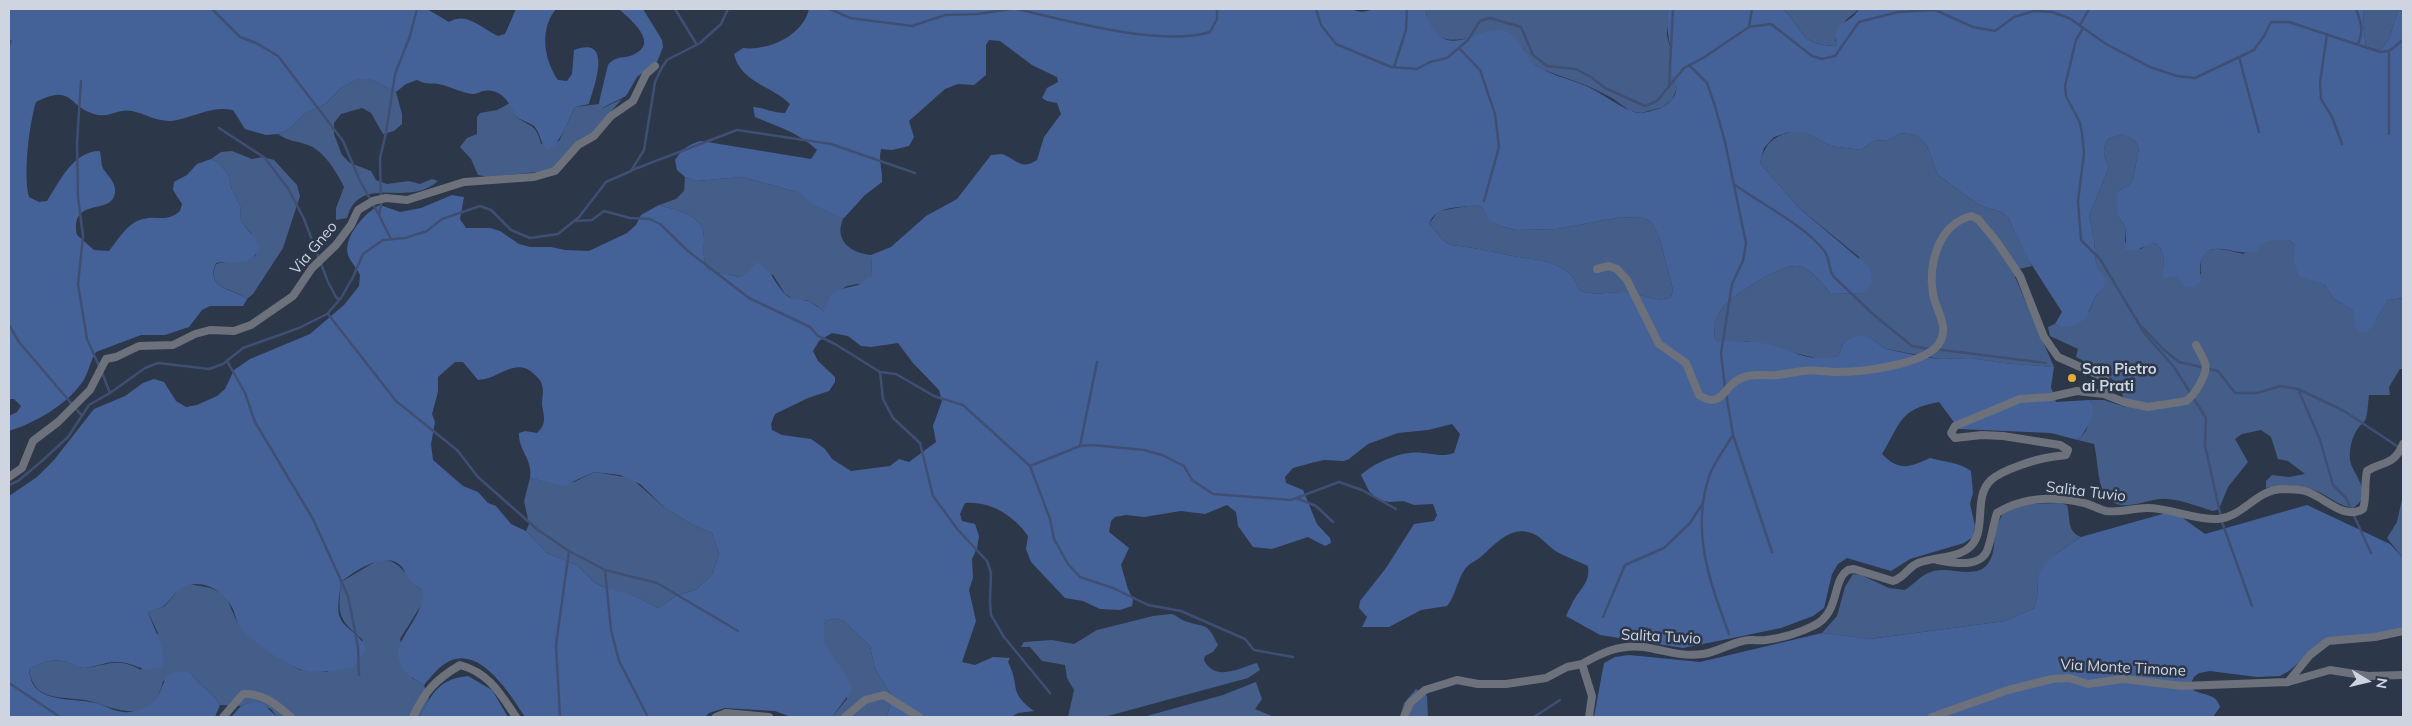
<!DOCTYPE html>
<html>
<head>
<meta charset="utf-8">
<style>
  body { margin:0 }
  #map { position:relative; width:2412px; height:726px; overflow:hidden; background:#2d374a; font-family:Mulish,sans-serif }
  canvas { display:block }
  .frame { position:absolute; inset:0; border:10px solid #ced5e1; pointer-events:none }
  .north { position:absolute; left:2342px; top:656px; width:50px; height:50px; -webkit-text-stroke:4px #2d374a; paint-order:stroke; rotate:99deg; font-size:14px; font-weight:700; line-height:20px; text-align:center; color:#ced5e1 }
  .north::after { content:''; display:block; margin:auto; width:18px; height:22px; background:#ced5e1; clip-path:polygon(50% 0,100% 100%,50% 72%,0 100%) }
</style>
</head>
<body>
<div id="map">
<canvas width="2412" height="726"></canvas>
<div class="frame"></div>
<div class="north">N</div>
</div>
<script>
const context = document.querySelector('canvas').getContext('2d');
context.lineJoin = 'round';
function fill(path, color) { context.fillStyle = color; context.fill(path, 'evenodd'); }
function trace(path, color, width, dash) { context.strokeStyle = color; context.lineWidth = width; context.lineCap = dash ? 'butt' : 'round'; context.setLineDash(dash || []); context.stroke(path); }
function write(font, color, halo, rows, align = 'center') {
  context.font = font + ' Mulish,sans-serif'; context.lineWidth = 5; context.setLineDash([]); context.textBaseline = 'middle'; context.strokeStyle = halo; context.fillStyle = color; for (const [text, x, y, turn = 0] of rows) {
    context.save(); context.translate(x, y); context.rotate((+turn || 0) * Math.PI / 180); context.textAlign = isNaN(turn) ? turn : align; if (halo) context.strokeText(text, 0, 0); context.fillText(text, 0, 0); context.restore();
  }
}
const green = new Path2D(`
  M 1426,9 L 1668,9 L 1667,35 L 1670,47 L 1671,69 L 1676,79 L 1676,90 L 1672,100 L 1663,107 L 1641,113 L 1630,111 L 1612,98 L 1588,86 L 1541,69 L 1528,59 L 1524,49 L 1498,30 C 1470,38 1428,55 1426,9 Z
  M 1783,9 L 1859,9 L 1846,20 L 1835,40 L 1838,46 C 1798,45 1806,32 1783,9 Z
  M 2364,9 L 2398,9 L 2390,37 L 2381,50 L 2366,47 L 2363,24 Z
  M 358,79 L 370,79 L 396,92 L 402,114 L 402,124 L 394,131 L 383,134 L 371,113 L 362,108 L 341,114 L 334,123 L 334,134 L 342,155 L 350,163 L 371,171 L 376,180 L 387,184 L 409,181 L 420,184 L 432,179 L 438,181 C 407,209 360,172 347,218 L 336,220 L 336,208 L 344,187 C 336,171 324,151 308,145 C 297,141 287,141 278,134 L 288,130 L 304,114 L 325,104 L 341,88 Z
  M 622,99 L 590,135 L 570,148 L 554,168 L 548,171 L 488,177 L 478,175 L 471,159 L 460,147 L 467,138 L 477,134 L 477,117 L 480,113 L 497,110 L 510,103 L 516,117 C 531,127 536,124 541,144 L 559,141 L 575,107 L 599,104 L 603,108 Z
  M 1789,132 L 1804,132 L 1831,146 L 1861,150 L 1873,141 L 1888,140 L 1901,133 L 1917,135 L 1927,146 L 1938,175 L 1979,205 L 2001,212 L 2008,217 L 2032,266 L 2019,269 L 2015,277 L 2054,367 L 2003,363 L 1971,358 L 1940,359 L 1886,349 L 1873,340 L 1844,342 L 1838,356 L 1823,360 L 1747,341 L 1731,342 L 1715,340 C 1714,329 1714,320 1721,310 C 1730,296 1779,265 1796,266 C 1811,267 1822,284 1831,294 L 1861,293 L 1859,257 L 1799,208 L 1760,163 C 1765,145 1771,138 1789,132 Z
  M 2122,134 L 2135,141 L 2139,148 L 2133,179 L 2131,183 L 2117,192 L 2117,215 L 2126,227 L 2125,242 L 2141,249 L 2147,244 L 2155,243 C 2165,251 2164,258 2163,270 L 2177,276 L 2201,274 C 2198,240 2222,249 2243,254 L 2266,240 L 2289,240 L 2295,245 L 2299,275 L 2325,285 L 2333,298 L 2352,310 L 2356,317 L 2355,325 L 2376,320 L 2388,300 L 2403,298 L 2403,369 L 2400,369 L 2389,387 L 2390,395 L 2369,395 C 2368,402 2368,411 2366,418 C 2365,422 2361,424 2359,427 C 2352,436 2349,448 2350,460 C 2352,475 2376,493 2353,508 C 2340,506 2332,499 2321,493 C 2303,484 2285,484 2266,488 L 2266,481 L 2272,475 L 2289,477 L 2305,474 L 2288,461 L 2278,459 L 2271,437 L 2261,430 L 2242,434 L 2235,439 L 2248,462 L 2228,487 L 2219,509 L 2213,511 C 2199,507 2183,500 2168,499 C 2146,497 2119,518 2104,493 C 2097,480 2098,459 2094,444 L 2078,440 L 2086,431 L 2094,405 L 2089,400 L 2104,400 L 2125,407 C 2122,377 2100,370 2076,357 L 2078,349 L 2050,336 L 2048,327 L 2055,324 L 2061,328 L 2089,312 L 2095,297 L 2100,291 L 2100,270 L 2096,263 L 2094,239 L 2089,216 L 2109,167 C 2104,156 2101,150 2108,139 Z
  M 232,151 L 252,159 L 263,157 L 274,160 L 297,185 L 300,196 L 283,248 L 253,294 L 247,299 C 232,287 206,290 216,264 C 231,259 243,266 256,255 L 251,233 L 241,221 L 240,205 L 232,190 L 228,174 L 218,162 L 211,159 L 221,152 Z
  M 685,177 L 696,181 L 742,177 L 797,192 L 815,205 L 843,219 C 834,240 850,253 871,255 L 872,275 L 863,283 L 847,286 L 829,297 L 825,313 L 816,305 L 806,300 L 795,300 L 785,294 L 773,275 L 750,271 L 740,277 L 708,270 C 702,258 704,251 704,239 C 705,215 677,210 659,205 L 676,199 L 684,191 Z
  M 1475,205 L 1482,207 L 1491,221 L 1503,227 L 1517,230 L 1557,229 L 1621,217 L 1644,218 L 1651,222 L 1659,236 L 1673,290 L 1671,297 C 1655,304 1642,293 1626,292 C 1610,291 1594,297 1579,290 C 1570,258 1533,261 1508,255 C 1489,251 1470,247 1451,245 L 1444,241 L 1429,224 L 1438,211 Z
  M 594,472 L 631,478 L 665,508 L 693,525 L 712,533 L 719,554 L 712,575 L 697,589 L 676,596 L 658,608 L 635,596 L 613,592 L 594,582 L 577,565 L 547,553 L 526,531 L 529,524 L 524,501 L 530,478 L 552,483 L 574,482 Z
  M 2403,495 L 2403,558 L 2387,538 L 2397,522 Z
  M 2061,503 L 2067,505 C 2071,518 2066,531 2081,537 L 2056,554 L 2037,577 L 2038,593 L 2034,608 L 2005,621 L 1869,639 L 1822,633 L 1837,616 L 1845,587 L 1853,574 L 1861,575 L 1889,588 L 1905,590 C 1916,583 1921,574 1934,571 C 1951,566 1977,581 1989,562 C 1995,553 1994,541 1995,531 C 1997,524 2001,517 2005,510 L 2021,504 Z
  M 380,559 C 406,561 403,579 423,591 L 423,602 L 400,639 L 412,678 L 424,685 L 429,699 L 420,717 L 277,717 L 271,709 L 251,702 L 241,706 L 220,705 C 212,691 199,686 191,673 L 163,681 C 154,723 123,712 93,702 C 67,694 34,706 29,669 C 44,662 54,657 70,663 C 75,665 80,668 85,668 C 109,665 117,657 141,670 L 158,633 L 148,612 L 165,606 L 179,589 L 189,584 L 211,588 L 221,593 L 228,601 L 237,622 L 280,659 L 300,670 L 327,672 L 363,640 C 337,619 338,614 341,582 Z
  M 1171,614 C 1177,615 1179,619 1185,621 C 1206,629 1206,620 1218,645 L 1213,652 L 1205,656 L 1204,660 C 1215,683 1241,667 1257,663 L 1260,670 L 1248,678 L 1104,717 L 1068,717 L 1074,690 L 1067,678 L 1065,665 L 1042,661 L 1030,647 L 1021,647 L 1024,642 L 1052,640 L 1074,644 L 1097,630 L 1153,616 Z
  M 836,618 L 845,622 L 870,646 L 875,669 L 892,696 L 887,717 L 832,717 L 847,699 L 835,662 L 829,654 L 822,633 L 825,621 Z
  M 1256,682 L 1262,699 L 1255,709 L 1274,717 L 1143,717 L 1223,695 Z
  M 1416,689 L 1427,696 L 1428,717 L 1400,717 L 1404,703 Z`);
const forest = new Path2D(`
  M 9,9 L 427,9 L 449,22 C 467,11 481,28 498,36 L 505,34 L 516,9 L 556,9 C 539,29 544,60 558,80 L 567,81 L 572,74 L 574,50 C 614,35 594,87 589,104 L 575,107 C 568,120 561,144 547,150 C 540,143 541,135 535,127 C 530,122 522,121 516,117 C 510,103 501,87 483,91 C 479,92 477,94 472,94 C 461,92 453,88 443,85 C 433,82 430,86 417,80 L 406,84 L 396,92 L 370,79 L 358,79 L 341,88 L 325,104 L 304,114 L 288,130 L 278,134 L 266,135 L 245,129 L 233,110 C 212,106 197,116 177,120 C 160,124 147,114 132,111 C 120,108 110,117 98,115 C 68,109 74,82 36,102 C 29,124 23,176 29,197 L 39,202 L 47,201 C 60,181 73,151 100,151 C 101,156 101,161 102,166 C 105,174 114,179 115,189 C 117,218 69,194 77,235 L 94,250 L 109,251 C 118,240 128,222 143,219 C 159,215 166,223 180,211 L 182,204 L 173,190 L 174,182 L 187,175 L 197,164 L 211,159 L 218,162 L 228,174 L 232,190 L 240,205 L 241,221 L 256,240 L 259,248 C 251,269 233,259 216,263 C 205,289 232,288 247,299 L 243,306 L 210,306 L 202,310 L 189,327 L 165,335 L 141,335 L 96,352 C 90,361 89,372 83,381 C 68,404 35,423 9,431 L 9,416 L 17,412 L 21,406 L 14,399 L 9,399 Z
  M 619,9 L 643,9 L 662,40 L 663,47 L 657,62 L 637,77 L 626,96 L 602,108 L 599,104 L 600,98 L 608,65 C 614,57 621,58 630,56 C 662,45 632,21 619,9 Z
  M 809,9 L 1351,9 C 1358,12 1365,13 1372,9 L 1426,9 C 1426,17 1429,23 1434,30 C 1454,58 1483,21 1508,32 C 1523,40 1525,59 1540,68 C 1554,76 1572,80 1586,86 C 1601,92 1627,113 1640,113 C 1646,113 1653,110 1658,109 C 1667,106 1674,100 1676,91 C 1678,82 1672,77 1671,69 C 1669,62 1672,54 1670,46 C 1668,33 1666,22 1668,9 L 1783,9 C 1806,32 1798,45 1837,46 C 1830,21 1850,25 1859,9 L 2364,9 L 2363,24 L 2366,47 L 2381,50 L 2390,37 L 2398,9 L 2403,9 L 2403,298 L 2388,300 L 2372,327 L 2366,332 L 2359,331 L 2355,325 L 2355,317 L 2352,310 L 2333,298 L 2325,285 L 2299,276 L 2294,261 L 2295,245 L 2289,240 C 2275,241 2264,237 2257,251 C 2237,259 2206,233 2200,266 C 2200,271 2200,276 2200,282 L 2194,287 L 2186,287 L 2177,276 L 2163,278 C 2162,264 2168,253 2155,243 C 2144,245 2138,252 2126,250 L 2126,227 L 2117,215 L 2117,192 L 2131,183 L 2133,179 L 2139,148 L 2135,141 L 2122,134 L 2108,139 C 2101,150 2104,156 2109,167 L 2089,216 L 2094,239 L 2096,263 L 2104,277 L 2105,285 L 2095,297 L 2086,318 L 2076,325 L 2061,328 L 2055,324 L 2062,312 L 2028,259 L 2008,217 L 2001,212 L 1979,205 L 1938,175 L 1927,146 L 1917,135 L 1901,133 L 1888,140 L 1873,141 L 1861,150 L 1831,146 L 1804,132 L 1789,132 L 1774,137 L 1764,148 L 1760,163 L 1799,208 L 1870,268 L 1872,283 L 1862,293 L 1831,294 C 1822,284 1811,267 1796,266 C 1779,265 1730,296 1721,310 C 1714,320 1714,329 1715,340 C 1731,342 1746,340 1762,343 C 1791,348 1806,364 1838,356 L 1844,342 L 1859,335 L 1873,340 L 1886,349 L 1924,357 L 1940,359 L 1971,358 L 2003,363 L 2054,367 L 2051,387 L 2056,402 L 2089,400 L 2094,405 C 2092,419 2087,430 2078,440 L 2051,433 L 1959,429 L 1939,402 C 1899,409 1901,423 1882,454 C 1899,472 1910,467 1930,458 C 1944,462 1959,462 1971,471 L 1973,493 L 1970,504 L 1975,526 L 1973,537 L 1964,543 L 1910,559 L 1891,571 L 1847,558 L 1838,564 L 1832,574 L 1824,608 L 1813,616 L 1781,628 L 1718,641 L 1683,648 L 1600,635 L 1566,616 C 1569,610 1572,603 1575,598 C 1583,586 1590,581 1588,566 C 1578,561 1566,557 1557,552 C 1549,547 1543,539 1536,535 C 1514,523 1497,542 1483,555 C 1478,560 1469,563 1465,569 C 1457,580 1456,595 1447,606 L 1421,610 L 1389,627 L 1362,627 L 1367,617 L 1359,608 L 1360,601 L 1386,568 L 1414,524 L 1434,521 L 1437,515 L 1433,504 L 1414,505 L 1403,501 L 1390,502 L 1378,500 L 1369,491 L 1361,475 C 1375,462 1404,450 1423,453 C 1436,454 1442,457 1454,453 L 1460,434 L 1452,424 L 1428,430 L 1398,433 L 1368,444 L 1349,459 L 1344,461 L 1324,460 L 1311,463 L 1293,468 L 1285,477 L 1286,483 L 1303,490 L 1317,524 L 1330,538 L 1331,543 L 1325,546 L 1308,537 L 1272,549 L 1253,547 L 1238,526 L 1236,512 L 1227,505 L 1205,514 L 1181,511 L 1144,517 L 1126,515 L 1115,517 L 1111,521 L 1109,532 L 1129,548 L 1121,565 L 1128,589 L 1133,600 L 1132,606 L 1120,610 L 1100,609 L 1083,601 L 1065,598 L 1031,562 L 1026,549 L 1028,536 C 1014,516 991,501 965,503 L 960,514 L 962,521 L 975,524 L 979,536 L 977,548 L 972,559 L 973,578 L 969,590 L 976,621 L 962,662 L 975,665 L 993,657 L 1010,658 L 1008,662 C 1021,687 1007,691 1034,711 L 1018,713 L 1011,717 L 887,717 L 892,696 L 875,669 L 870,646 L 845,622 L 836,618 L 825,621 C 817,653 846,663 852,690 L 832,717 L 791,717 L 775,711 L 725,708 L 709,713 L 705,717 L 525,717 C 510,694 477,639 443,665 C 436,670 430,678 424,685 C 366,653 424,629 423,591 C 416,586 410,582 406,575 C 404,571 403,567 400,565 C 384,551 354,571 341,582 C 340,592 337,605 339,615 C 344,631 361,632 366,650 L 352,668 C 336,670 314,675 299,669 C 282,662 254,643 242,629 C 236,623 236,616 233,609 C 225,593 207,580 189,585 C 177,588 173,597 166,604 C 162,608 154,610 148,612 C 155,632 165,645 163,667 C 141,674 138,663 118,662 C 107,661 95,667 84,668 C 79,668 74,665 70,663 C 54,657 44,662 29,669 C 30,677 31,684 38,690 C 51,701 74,699 90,702 C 101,703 112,711 123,712 C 131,713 139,710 146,707 C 170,695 155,664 191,673 C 199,686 212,691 220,705 L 215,717 L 9,717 L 9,496 L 37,477 L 54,460 L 94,409 L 125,396 L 143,383 L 154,379 L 164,382 L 176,401 L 186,407 L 197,405 L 217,396 L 225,389 L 234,370 L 250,359 L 310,334 L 344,305 L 359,286 L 360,275 C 357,268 350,261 348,255 C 343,237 365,212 380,205 L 400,212 L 421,208 L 452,195 L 464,197 L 460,219 L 466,228 L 490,228 L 500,231 L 519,244 L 530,247 L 551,247 L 565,250 L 589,251 L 627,233 L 636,225 L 641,215 L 659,205 C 677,210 705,215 704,239 C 704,251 702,258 708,270 L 740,277 L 749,271 L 757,262 C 774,273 774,283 786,295 C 793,301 800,298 808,301 C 815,304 819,308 824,312 L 829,297 L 837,290 L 858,285 L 872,275 L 871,255 L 891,247 L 926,216 L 957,199 L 991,155 L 1002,154 C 1016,159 1021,171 1037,160 L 1044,137 L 1061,114 L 1057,103 L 1047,101 L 1042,98 L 1047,88 L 1058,82 L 1057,77 L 1032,65 L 1000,41 L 989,40 L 986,45 L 986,75 L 974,85 L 958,84 L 945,89 L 909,121 L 914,137 L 909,146 L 892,150 L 881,149 C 878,161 883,170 882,182 L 865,195 L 843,219 L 814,205 L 797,192 L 742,177 L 696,181 L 685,177 L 677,170 L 675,160 C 682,149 689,144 701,141 L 811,159 L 817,150 C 798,132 778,127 755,117 L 753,107 C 765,108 773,113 785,113 L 790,104 C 771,85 741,83 734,54 L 743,48 C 768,51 803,36 809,9 ZM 1475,205 L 1482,207 L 1490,221 L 1503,227 L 1517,230 L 1557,229 L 1621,217 L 1644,218 L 1651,222 L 1659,236 L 1673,290 L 1671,297 C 1655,304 1642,293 1626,292 C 1610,291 1594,297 1579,290 C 1570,258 1534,261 1508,255 C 1489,251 1470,247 1451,245 L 1444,241 L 1429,224 C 1437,204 1457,209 1475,205 ZM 832,333 L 848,336 L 861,346 L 871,347 L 898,343 L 913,363 L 939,390 L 942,401 L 933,426 L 936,442 L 909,462 L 899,459 L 890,466 L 851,471 L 832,459 L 825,449 L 811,439 L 782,435 L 772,430 L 771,424 L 775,414 L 808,398 L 829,391 L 835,382 L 835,377 L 818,361 L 813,351 L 819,341 ZM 455,362 L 463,362 L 478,380 C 498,380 514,357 533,373 C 537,377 541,380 542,385 C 544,392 542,398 542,405 C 544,417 547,424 537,433 L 525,431 L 519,433 C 518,450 533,459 530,478 L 563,486 L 594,472 L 620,475 L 640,484 L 665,508 L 693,525 L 712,533 L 719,554 L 712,575 L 697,589 L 676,596 L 658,608 L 635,596 L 603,587 L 594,582 L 577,565 L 547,553 L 526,531 L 511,524 L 496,506 L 488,503 L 478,492 L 463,486 L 433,460 L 431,444 L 435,422 L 432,414 L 438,392 L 438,377 Z
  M 2307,505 L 2390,544 L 2403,558 L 2403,627 L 2372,634 L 2327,638 L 2289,671 L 2280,676 L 2257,677 L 2210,671 L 2199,673 L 2194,677 L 2191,683 L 2193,690 C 2204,696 2216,693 2220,707 L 2213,717 L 1594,717 L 1604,663 L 1615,657 L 1629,655 L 1700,662 L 1822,633 L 1870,639 L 2005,621 L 2034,608 L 2038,593 L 2037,577 L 2045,564 L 2056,554 L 2081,537 L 2173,511 L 2205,534 Z
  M 468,676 L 492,690 L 508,717 L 420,717 C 432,693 439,679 468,676 Z
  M 251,702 L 262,703 L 277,717 L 231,717 L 241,706 Z`);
const stream = new Path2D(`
  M 212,9 L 240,37 L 256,43 L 278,56 L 343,141 L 360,181 L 379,215
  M 675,9 L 697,45
  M 830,9 L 850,18 L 912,26 L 945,15 L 978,14 L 1011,9
  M 1017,9 C 1068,21 1162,47 1210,32 L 1217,19 L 1217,9
  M 1316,9 L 1321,25 L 1336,44 L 1391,67 L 1417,69 L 1430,62 L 1447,58 L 1468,40 L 1480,21 L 1490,18 L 1521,27 L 1533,55 L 1547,66 L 1576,69 L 1591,77 L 1605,88 L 1645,106 L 1657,101 L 1684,68 L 1703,58 L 1749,27 L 1771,24 L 1812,56 L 1822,59 L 1835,56 L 1859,22 L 1898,12 L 1935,10 L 1973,27 L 1995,31 L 2014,17 L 2034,11 L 2052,12 L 2069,18 L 2106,44 L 2150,67 L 2177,76 L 2195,78 L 2254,50 L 2264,36 L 2271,22 L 2289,22 L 2380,52 L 2389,51 L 2403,40
  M 2356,9 C 2361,22 2364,31 2358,44
  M 2080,25 L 2089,9
  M 1749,27 L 1752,9
  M 2083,28 L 2076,40 L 2065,86 L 2066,96 L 2080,123 L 2082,134 L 2084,153 L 2078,201 L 2081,240 L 2100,259 L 2145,334 L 2174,367 L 2206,418 L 2205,445 L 2222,522 L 2252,606
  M 2327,34 L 2320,83 L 2321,99 L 2332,117 L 2342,144
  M 9,46 L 11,41
  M 1459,48 L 1480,70 L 1495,114 L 1499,147 L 1484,201
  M 2239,57 L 2259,132
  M 1689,65 L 1707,83 L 1715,106 L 1725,142 L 1746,243 L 1743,261 L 1732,284 L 1721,353 L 1725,388
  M 1394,67 L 1406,30 L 1407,9
  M 81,81 L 77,143 L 78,197 L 83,236 L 78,284 L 87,339 L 100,368
  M 1669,87 L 1673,9
  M 219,128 L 265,158 L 289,190 L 304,219 L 328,282 L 336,297 L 339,300
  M 2389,134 L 2389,51
  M 632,170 L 737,130 L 831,144 L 915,173
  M 1735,185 C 1760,203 1809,228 1825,252 C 1830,259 1828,269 1834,277 L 1874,315 L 1912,346 L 1930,349
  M 575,221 L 592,220 L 604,211 L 630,218 L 650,219 L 660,224 L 688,251 L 749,298 L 810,327 L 818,336 L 835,344 L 880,372 L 896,374 L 934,396 L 963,405 L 1030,466 L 1050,519 L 1054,539 L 1068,564 L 1080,577 L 1113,588 L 1148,605 L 1181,611 L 1245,639 L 1254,650 L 1293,657
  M 391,239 L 379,215 L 381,206 L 380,158 L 386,133 L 395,74 L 410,36 L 417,9
  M 328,314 L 396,401 L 457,450 L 478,477 L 538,530 L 569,551 L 605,570 L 657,583 L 738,631
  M 9,325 L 19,342 L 82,416
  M 2142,327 L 2163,349 L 2179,362 L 2218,371 L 2235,393 L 2257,393 L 2281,386 L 2298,389 L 2344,411 L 2397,446
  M 1935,349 L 2046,363
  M 227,361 L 245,393 L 255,422 L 313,519 L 348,596 L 358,647 L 359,675
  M 880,372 L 883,399 L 893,418 L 920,443 L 933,496 L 958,530 L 987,561 L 991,573 L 990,601 L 991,615 L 1004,637 L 1050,693
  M 102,373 L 110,393
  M 2298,389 L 2320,440 L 2333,485 L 2346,498 L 2371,553
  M 1726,393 L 1733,435 L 1772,552
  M 1080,446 L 1097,362
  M 1030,466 L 1080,446 L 1093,445 L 1144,450 L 1162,455 L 1184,466 L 1192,480 L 1213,494 L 1291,500 L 1339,482 L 1362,490 L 1396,509
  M 9,485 L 18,481 L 42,461 L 68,437 L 89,405 L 110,393 L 145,368 L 158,363 L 209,369 L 223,364 L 243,348 L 299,328 L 327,314 L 341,298 L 353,277 L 363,254 L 383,240 L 405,238 L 427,231 L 442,219 L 480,206 L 491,210 L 511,230 L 530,238 L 558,234 L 579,217 L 606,182 L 631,171 L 644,150 L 655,82 L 661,69 L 667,60 L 700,43 L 721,24 L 728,9
  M 1296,498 L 1316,506 L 1333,522
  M 605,570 L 611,630 L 619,661 L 648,717
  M 1603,617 L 1625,565 L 1664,548 L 1690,523 L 1703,503
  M 1729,634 C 1710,583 1690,529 1710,474 C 1715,461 1726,447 1733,435
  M 9,683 L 60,717
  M 560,717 L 556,645 L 569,551
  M 1534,717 L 1560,700`);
const minor = new Path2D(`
  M 1597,269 L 1609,266 L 1617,269 L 1627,280 L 1659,344 L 1686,363 L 1699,395 C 1720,409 1723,390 1736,381 C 1749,372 1763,376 1777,375 C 1786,374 1795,372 1803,371 C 1815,369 1826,372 1837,372 C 1862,372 1922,365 1938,345 C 1951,328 1936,311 1933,294 C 1928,264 1938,225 1971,216 L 1978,219 L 1997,242 L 2020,276 L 2044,337 L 2058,357 L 2105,378 L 2109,386 L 2104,394
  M 9,477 L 22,468 L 33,441 L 58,422 L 90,390 L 106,359 L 116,357 L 139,346 L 173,345 L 195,334 L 210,330 L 234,331 L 251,325 L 293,296 L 312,268 L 336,245 L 351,225 L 358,210 L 373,201 L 386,198 L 407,200 L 464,182 L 534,177 L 555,171 L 578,145 L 594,136 L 611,116 L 633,101 L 646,74 L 655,66
  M 1937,560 C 1953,563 1982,569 1988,548 C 1992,536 1993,525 1997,513 C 2023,497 2054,496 2084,503 C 2092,505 2098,509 2106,511 C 2120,513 2133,508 2147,508 C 2171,508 2194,520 2218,519 C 2243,517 2256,490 2282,489 C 2289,489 2298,489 2305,491 C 2324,496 2343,521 2363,509 C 2367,496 2364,484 2367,471 C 2383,461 2394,466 2403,444
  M 1582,664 C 1601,653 1620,644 1643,647 C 1665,650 1679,657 1703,654 C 1717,652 1729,644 1743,641 C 1750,639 1758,641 1766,640 C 1781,638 1799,633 1813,626 C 1841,613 1831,581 1848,570 L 1854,569 L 1893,581 C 1904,578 1908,567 1918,563 C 1933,557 1952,559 1966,550 C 1990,535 1971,499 1991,480 C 2002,470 2036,459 2051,457 C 2056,456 2061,456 2066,455 L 2068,450 L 2060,445 L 2003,436 L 1982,435 L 1955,438 L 1951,433 L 1955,426 L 2020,399 L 2050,397 L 2077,391 L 2104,394 L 2124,402 L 2148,407 L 2186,401 C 2194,396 2209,373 2205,363 C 2203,357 2199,351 2196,345
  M 2288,682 L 2310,655 L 2328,641 L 2375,637 L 2403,631
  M 223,717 L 243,694 C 264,693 275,704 291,717
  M 413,717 C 425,691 435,680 460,665 C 489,673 500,693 516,717
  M 716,717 L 726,713 L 769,717
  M 845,717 L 865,700 L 884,695 L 919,717
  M 1404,717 L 1410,703 L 1425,690 L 1457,680 L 1478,684 L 1506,684 L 1546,678 L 1567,667 L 1582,664 L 1592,696 L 1589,717
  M 1932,717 L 2008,690 L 2052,679 L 2069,678 L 2088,684 L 2123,679 L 2182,686 L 2288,682 L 2330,670 L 2368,676 L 2403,675`);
const markers = [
  [2072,378,5,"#e4ad35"]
];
const streetNames = [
  ["Via Gneo",314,248,-50],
  ["Salita Tuvio",2086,492,7],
  ["Salita Tuvio",1661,637,3],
  ["Via Monte Timone",2123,668,3]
];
const poiNames = [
  ["San Pietro",2082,369],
  ["ai Prati",2082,386]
];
fill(green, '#455d89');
fill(forest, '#456298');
trace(stream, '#3f4f73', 2.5);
trace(minor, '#6c717b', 8);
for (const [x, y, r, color] of markers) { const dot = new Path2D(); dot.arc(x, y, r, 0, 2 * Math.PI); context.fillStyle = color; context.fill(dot); trace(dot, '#2d374a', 2); }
write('15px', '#ced5e1', '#2d374a', streetNames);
write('bold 15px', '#ced5e1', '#2d374a', poiNames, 'left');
</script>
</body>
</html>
